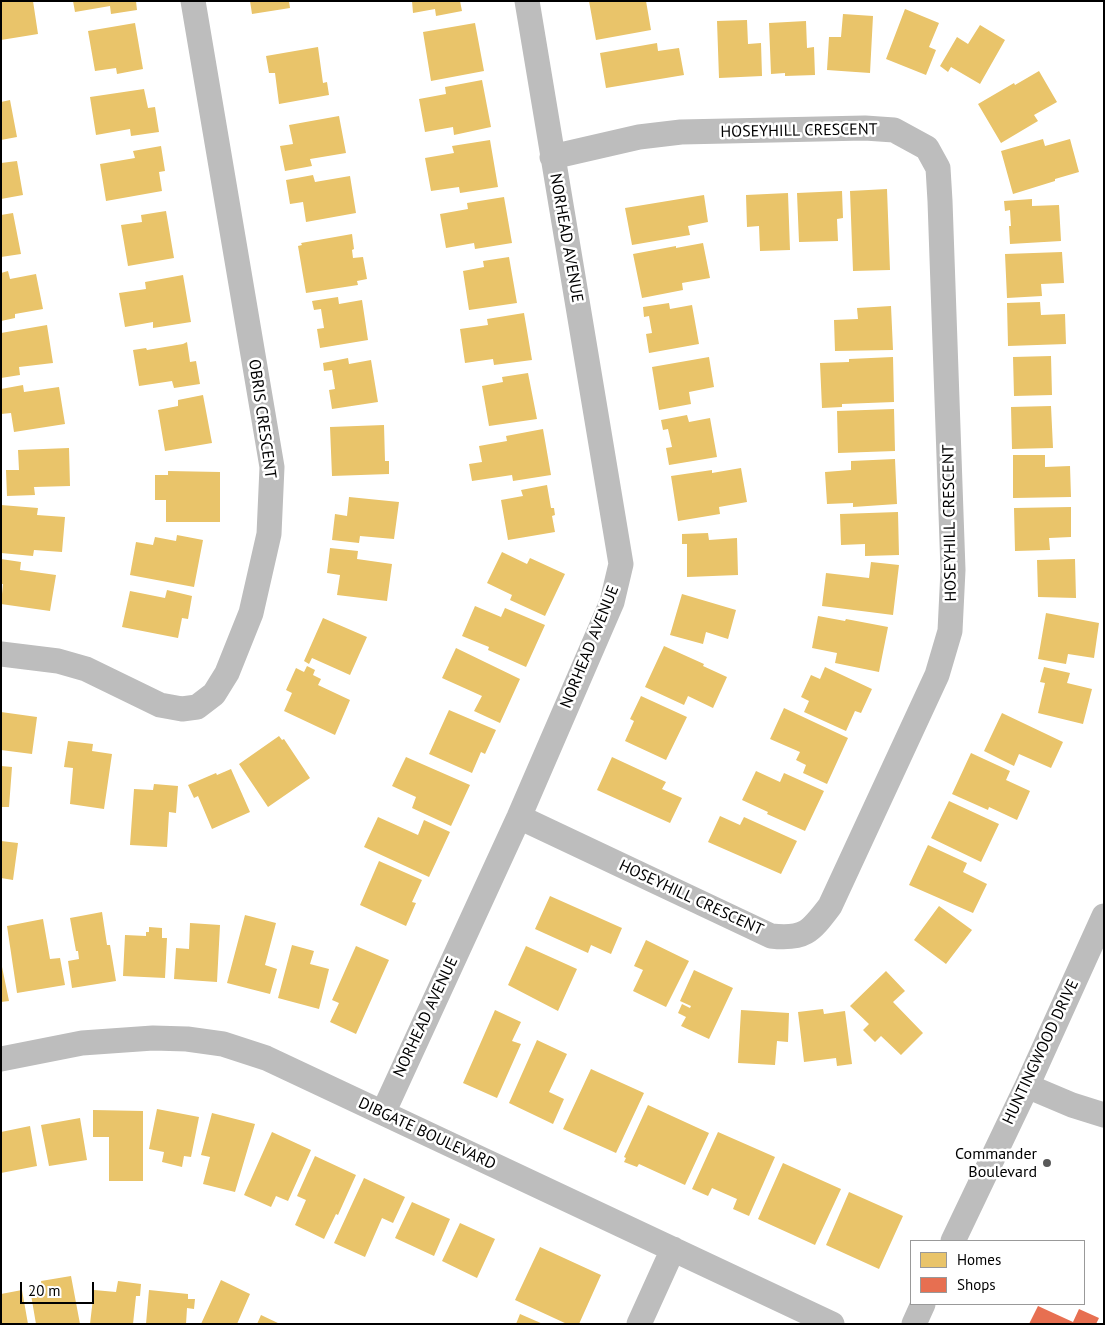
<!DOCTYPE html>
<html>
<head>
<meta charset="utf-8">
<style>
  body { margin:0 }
  #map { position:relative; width:1105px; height:1325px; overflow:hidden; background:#fff; font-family:"PT Sans",sans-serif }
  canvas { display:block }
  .frame { position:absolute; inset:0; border:2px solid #000; pointer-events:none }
  .legend { position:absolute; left:910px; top:1240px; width:175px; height:65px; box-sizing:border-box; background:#fff; border:1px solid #999; margin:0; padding:6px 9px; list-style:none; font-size:15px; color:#000 }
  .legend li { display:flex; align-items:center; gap:10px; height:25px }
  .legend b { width:25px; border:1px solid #999 }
  .scale { position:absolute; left:20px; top:1282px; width:74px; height:22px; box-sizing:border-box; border:2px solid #000; border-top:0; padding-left:6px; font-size:15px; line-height:18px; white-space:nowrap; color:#000; -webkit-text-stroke:4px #fff; paint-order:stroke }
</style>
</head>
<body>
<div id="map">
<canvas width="1105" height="1325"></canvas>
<div class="frame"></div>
<ul class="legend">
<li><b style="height:14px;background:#e9c46a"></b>Homes</li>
<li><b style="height:14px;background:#e76f51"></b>Shops</li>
</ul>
<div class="scale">20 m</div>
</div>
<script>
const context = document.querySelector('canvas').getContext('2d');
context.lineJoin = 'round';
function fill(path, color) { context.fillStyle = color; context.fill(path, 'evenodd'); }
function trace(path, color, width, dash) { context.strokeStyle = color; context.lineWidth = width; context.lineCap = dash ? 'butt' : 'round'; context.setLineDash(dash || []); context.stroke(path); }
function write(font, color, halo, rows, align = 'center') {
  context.font = font + ' "PT Sans",sans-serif'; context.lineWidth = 5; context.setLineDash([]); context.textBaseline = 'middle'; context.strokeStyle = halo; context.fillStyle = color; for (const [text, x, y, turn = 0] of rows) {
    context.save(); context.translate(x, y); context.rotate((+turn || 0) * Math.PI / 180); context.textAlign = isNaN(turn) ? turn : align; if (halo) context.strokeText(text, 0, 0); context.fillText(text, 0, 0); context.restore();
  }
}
const homes = new Path2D(`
  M 1,1 L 33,1 L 38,34 L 1,40 Z
  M 73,1 L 136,1 L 137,10 L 111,14 L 110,6 L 75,12 Z
  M 250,1 L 289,1 L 290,8 L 252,14 Z
  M 412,1 L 460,1 L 462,11 L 436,16 L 435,9 L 413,13 Z
  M 589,1 L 646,1 L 651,30 L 596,40 Z
  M 905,9 L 939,23 L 929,47 L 936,50 L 926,75 L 886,59 Z
  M 843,14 L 873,16 L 870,73 L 827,70 L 829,37 L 841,37 Z
  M 747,20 L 748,44 L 761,43 L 762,76 L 719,78 L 717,21 Z
  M 806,21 L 807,48 L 814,47 L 815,75 L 785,76 L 785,73 L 771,74 L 769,23 Z
  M 135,23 L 143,69 L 117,74 L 116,68 L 95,71 L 88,31 Z
  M 475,23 L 484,71 L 431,81 L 423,32 Z
  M 980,25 L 1005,40 L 980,84 L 951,67 L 948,72 L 940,66 L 957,37 L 968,44 Z
  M 657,43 L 658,51 L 679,48 L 684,75 L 606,88 L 600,53 Z
  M 318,47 L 323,83 L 327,82 L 329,95 L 279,104 L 275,73 L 269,73 L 266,56 Z
  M 1039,71 L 1057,102 L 1034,115 L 1038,121 L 1001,143 L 978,104 L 1014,83 L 1015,85 Z
  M 482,80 L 491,127 L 454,135 L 453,127 L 425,132 L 419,99 L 446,94 L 445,87 Z
  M 144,89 L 148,108 L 155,107 L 159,132 L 131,136 L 130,129 L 96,135 L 90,97 Z
  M 10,100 L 17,137 L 1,140 L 1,102 Z
  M 339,116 L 346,153 L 310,159 L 312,166 L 285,171 L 280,146 L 293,144 L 289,125 Z
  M 1043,139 L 1045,146 L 1070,139 L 1079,172 L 1055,179 L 1055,181 L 1013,194 L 1001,151 Z
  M 490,140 L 498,187 L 460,193 L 459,187 L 431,191 L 425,158 L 454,153 L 452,146 Z
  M 161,146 L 165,171 L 159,172 L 162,191 L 106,201 L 100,164 L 135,158 L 133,151 Z
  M 17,161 L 23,195 L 1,199 L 1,163 Z
  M 313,175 L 315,182 L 350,176 L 356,213 L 306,222 L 303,202 L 290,204 L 286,180 Z
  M 887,189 L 890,270 L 853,271 L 850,191 Z
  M 842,191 L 843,218 L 837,219 L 838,241 L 799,242 L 797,193 Z
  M 788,193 L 790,250 L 760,251 L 759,226 L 747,227 L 746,195 Z
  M 704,195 L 708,222 L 688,226 L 690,235 L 632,245 L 625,208 Z
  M 504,197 L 512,243 L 475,249 L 474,243 L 446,248 L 440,214 L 468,209 L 467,203 Z
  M 1032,199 L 1032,206 L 1059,205 L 1061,241 L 1010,244 L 1009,226 L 1011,226 L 1010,210 L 1005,211 L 1004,201 Z
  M 166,211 L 174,258 L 128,266 L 121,225 L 142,222 L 141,215 Z
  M 13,213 L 21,254 L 1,257 L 1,215 Z
  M 352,234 L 354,249 L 352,250 L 353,258 L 363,257 L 367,279 L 357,281 L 358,285 L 306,293 L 298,246 L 302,245 L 301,243 Z
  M 703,243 L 710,278 L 682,283 L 683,290 L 642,298 L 633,254 L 676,246 L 676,248 Z
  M 1062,252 L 1064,283 L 1041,284 L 1042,296 L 1007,298 L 1005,254 Z
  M 509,257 L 517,303 L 469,310 L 463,271 L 484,267 L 483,261 Z
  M 8,271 L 10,279 L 36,274 L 43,309 L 15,314 L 15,318 L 1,321 L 1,273 Z
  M 183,275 L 191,322 L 153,328 L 153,322 L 125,327 L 119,293 L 146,289 L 145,282 Z
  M 338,297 L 339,304 L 362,300 L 368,340 L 320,348 L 317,329 L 324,328 L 321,309 L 314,310 L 312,301 Z
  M 1040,302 L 1041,315 L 1065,314 L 1066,344 L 1008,346 L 1007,303 Z
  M 669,303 L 670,309 L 692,305 L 699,344 L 649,353 L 646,334 L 652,333 L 649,316 L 644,317 L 643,307 Z
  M 891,306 L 893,350 L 835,351 L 834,320 L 858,319 L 857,308 Z
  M 524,313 L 532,360 L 494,365 L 493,359 L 465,363 L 460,329 L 488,325 L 487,319 Z
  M 47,325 L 53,363 L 19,367 L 20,375 L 1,378 L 1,333 Z
  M 187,342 L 190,362 L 196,361 L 200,384 L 174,388 L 172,381 L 139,386 L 133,350 L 146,348 L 147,350 L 183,344 Z
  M 1051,356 L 1052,395 L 1014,396 L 1013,357 Z
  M 709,357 L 714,387 L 689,392 L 691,404 L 659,410 L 652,367 Z
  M 893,357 L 894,402 L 842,404 L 842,407 L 822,408 L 820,363 L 849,362 L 849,359 Z
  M 348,358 L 349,364 L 371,360 L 378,402 L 332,409 L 329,390 L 335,389 L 332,370 L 324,371 L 323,363 Z
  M 528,373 L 537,419 L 489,426 L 482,386 L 503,382 L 502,377 Z
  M 23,385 L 24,392 L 59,387 L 65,424 L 14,432 L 11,413 L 1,414 L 1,389 Z
  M 203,395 L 212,443 L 165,451 L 158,410 L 178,406 L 178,400 Z
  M 1051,406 L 1053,448 L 1012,449 L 1011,407 Z
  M 894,409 L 895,451 L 838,453 L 837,411 Z
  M 687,415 L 689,422 L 710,418 L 717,457 L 669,465 L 666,448 L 672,447 L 668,429 L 663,430 L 661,420 Z
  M 384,425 L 385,461 L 389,461 L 389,474 L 332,476 L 330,427 Z
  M 543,429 L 551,475 L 513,481 L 512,475 L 472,481 L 469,464 L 482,462 L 479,446 L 507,441 L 506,436 Z
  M 69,448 L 70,486 L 34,487 L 35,495 L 7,496 L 6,470 L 19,470 L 18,450 Z
  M 1013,455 L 1045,455 L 1045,467 L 1070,466 L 1071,497 L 1013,498 Z
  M 895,459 L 897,504 L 853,507 L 853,503 L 827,504 L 825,472 L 851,470 L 851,461 Z
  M 741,468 L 747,502 L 719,507 L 720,514 L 678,521 L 671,476 L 712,470 L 712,473 Z
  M 168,471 L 220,472 L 220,522 L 166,522 L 166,500 L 155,500 L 155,475 L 168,475 Z
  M 547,485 L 551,508 L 554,508 L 555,515 L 552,516 L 555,532 L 508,540 L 501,500 L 523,496 L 521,490 Z
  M 349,497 L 399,502 L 394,539 L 360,536 L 359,543 L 332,540 L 335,514 L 347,516 Z
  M 1,505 L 38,508 L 37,515 L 65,517 L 62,552 L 34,550 L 33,556 L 1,553 Z
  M 1071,507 L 1071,537 L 1049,538 L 1050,550 L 1015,551 L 1014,508 Z
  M 898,512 L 899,555 L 865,556 L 865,544 L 841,545 L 840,514 Z
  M 708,533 L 709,540 L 737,538 L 738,575 L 687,577 L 687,544 L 682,544 L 682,534 Z
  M 177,535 L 203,540 L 194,587 L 130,575 L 136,542 L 153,545 L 155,537 L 176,541 Z
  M 330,548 L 358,551 L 357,559 L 392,564 L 387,601 L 337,595 L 340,575 L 327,573 Z
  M 502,552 L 527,564 L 530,558 L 565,574 L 545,616 L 510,600 L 512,595 L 487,583 Z
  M 1,559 L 21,562 L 20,570 L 56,575 L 50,611 L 1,604 L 3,584 L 1,584 Z
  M 1075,559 L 1076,598 L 1038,597 L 1037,560 Z
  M 871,562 L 899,565 L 893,615 L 822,606 L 826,573 L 869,578 Z
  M 167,590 L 192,596 L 188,619 L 182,618 L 178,638 L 122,627 L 130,591 L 165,598 Z
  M 682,594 L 736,610 L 728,639 L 706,632 L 703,644 L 670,635 Z
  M 475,606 L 501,617 L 505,608 L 545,625 L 526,667 L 488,650 L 489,647 L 462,636 Z
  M 1046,613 L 1099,623 L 1094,658 L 1068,654 L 1066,664 L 1038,659 Z
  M 818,616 L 845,621 L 846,619 L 888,627 L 879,672 L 835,663 L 837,653 L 812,648 Z
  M 323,618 L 367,637 L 350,675 L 312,658 L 309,664 L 304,661 Z
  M 664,646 L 704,664 L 703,666 L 727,677 L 713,708 L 688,696 L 684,705 L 645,687 Z
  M 456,648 L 520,679 L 500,723 L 474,711 L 482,696 L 442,678 Z
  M 307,666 L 315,670 L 313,675 L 321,679 L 318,685 L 350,700 L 335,735 L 284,711 L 292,693 L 286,690 L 296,668 L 304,672 Z
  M 825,667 L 872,689 L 861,713 L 855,711 L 846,731 L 804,712 L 809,701 L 801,697 L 811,675 L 820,679 Z
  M 1044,667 L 1070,673 L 1067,683 L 1092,689 L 1083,724 L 1038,713 L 1045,683 L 1040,682 Z
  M 641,696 L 687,717 L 666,760 L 625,741 L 634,721 L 630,719 Z
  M 784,708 L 848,738 L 827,784 L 803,773 L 806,765 L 796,760 L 800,752 L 770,739 Z
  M 449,710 L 496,730 L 485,754 L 481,752 L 472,773 L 429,754 Z
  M 1,712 L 37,717 L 32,754 L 1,750 Z
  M 1002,713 L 1063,742 L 1051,768 L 1019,754 L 1014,766 L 984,751 Z
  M 279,736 L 282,740 L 284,739 L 310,778 L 268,807 L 239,764 Z
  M 68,741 L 93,744 L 92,751 L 112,754 L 104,809 L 70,804 L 73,768 L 64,767 Z
  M 971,753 L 1010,771 L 1006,780 L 1030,791 L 1017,820 L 989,807 L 988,810 L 952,794 Z
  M 406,757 L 470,785 L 451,826 L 412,808 L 416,797 L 392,786 Z
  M 612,757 L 666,782 L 662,789 L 682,798 L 670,823 L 597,790 Z
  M 1,766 L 12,767 L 9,807 L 1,807 Z
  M 231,769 L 250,812 L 212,829 L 198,796 L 194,798 L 188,785 L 216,773 L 217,775 Z
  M 756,771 L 780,782 L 784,773 L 824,791 L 805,831 L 767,814 L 768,812 L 742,800 Z
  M 154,784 L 178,786 L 176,813 L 169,812 L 167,847 L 130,845 L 134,789 L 153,790 Z
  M 949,801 L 999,824 L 981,862 L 931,838 Z
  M 720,816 L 740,825 L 744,817 L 797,841 L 781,874 L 708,842 Z
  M 378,817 L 418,835 L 424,820 L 450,832 L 429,877 L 364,847 Z
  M 1,841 L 18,843 L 13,880 L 1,878 Z
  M 928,845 L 967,863 L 963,872 L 987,884 L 973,913 L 909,885 Z
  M 379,861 L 422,880 L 412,902 L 416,903 L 406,926 L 360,905 Z
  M 550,896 L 622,928 L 611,954 L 591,945 L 588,953 L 535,929 Z
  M 939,906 L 972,930 L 946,964 L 914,940 Z
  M 102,912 L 107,945 L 110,945 L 116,981 L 72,988 L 68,961 L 79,959 L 78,951 L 76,951 L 70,918 Z
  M 245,915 L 276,923 L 265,965 L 277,969 L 270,994 L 227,983 Z
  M 43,919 L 50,959 L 60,958 L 65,985 L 17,993 L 7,926 Z
  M 190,923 L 220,925 L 217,982 L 174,979 L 176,948 L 189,949 Z
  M 149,927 L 162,928 L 162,938 L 167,938 L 165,978 L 123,976 L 125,935 L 146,936 L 146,932 L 149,932 Z
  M 646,940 L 689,961 L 666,1007 L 633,991 L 643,970 L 634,966 Z
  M 292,945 L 314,951 L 310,964 L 329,969 L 319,1009 L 278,998 Z
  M 356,946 L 389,960 L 356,1034 L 330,1022 L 339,1003 L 332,1000 Z
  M 526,946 L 577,969 L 558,1011 L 508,985 Z
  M 1,962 L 9,1001 L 1,1002 Z
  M 694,970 L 733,988 L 709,1039 L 681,1026 L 686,1017 L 678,1013 L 682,1004 L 690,1008 L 691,1006 L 680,1001 Z
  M 886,971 L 905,991 L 893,1002 L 923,1033 L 901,1055 L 881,1036 L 875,1042 L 863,1030 L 869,1024 L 850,1006 Z
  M 823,1009 L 824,1014 L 845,1011 L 852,1064 L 837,1066 L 836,1058 L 804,1062 L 798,1012 Z
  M 495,1010 L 521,1022 L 512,1041 L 521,1044 L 497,1098 L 463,1083 Z
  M 741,1010 L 789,1013 L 788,1042 L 777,1041 L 775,1065 L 738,1063 Z
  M 537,1040 L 567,1054 L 549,1092 L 564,1099 L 553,1124 L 509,1103 Z
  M 591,1069 L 644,1093 L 616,1153 L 563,1129 Z
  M 648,1105 L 709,1133 L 685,1185 L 639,1164 L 637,1167 L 624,1162 L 626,1158 L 624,1157 Z
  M 157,1109 L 199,1117 L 191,1157 L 184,1156 L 182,1167 L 162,1162 L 164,1152 L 149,1149 Z
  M 93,1110 L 143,1111 L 143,1181 L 109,1181 L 109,1137 L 93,1137 Z
  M 212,1113 L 255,1124 L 235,1192 L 203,1184 L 210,1157 L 201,1155 Z
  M 80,1118 L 87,1160 L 49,1166 L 41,1125 Z
  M 30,1126 L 37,1166 L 1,1173 L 1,1132 Z
  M 272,1132 L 311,1150 L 288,1201 L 276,1196 L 271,1207 L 244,1195 Z
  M 718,1132 L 775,1157 L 749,1216 L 733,1209 L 737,1199 L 712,1188 L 708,1196 L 692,1189 Z
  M 315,1156 L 356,1175 L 338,1215 L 336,1214 L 324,1239 L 295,1225 L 306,1200 L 297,1196 Z
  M 783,1163 L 841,1189 L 815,1245 L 758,1219 Z
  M 364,1178 L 405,1197 L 393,1223 L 382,1218 L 365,1257 L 334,1243 Z
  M 849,1192 L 903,1216 L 879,1269 L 826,1245 Z
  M 412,1202 L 450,1219 L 434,1256 L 395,1238 Z
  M 460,1223 L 495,1239 L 477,1278 L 442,1261 Z
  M 540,1247 L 601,1275 L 579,1324 L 567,1324 L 515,1300 Z
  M 71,1276 L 80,1324 L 36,1324 L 30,1289 L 42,1287 L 41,1281 Z
  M 221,1280 L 250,1294 L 237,1324 L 201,1324 Z
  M 118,1281 L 141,1284 L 140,1296 L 136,1296 L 133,1324 L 90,1324 L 94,1290 L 116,1292 Z
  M 22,1290 L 28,1324 L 1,1324 L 1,1294 Z
  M 149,1290 L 188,1294 L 188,1299 L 195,1299 L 194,1309 L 187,1308 L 186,1324 L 146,1324 Z
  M 520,1314 L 543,1324 L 516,1324 Z
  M 261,1315 L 280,1324 L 257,1324 Z`);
const shops = new Path2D(`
  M 1038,1306 L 1073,1322 L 1079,1309 L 1099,1318 L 1096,1324 L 1029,1324 Z`);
const minor = new Path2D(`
  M 1,654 L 58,661 L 86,669 L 160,705 L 182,709 L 197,707 L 214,694 L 227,673 L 251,613 L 269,534 L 272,467 L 193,1
  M 519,817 L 771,936 C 805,940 811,931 830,906 L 937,675 L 950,631 L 953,570 L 940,201 L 938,168 L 927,148 L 894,130 L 865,128 L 681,132 L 639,137 L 552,157
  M 1,1059 L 82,1043 L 153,1038 L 187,1039 L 223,1044 L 266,1058 L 832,1324
  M 1027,1086 L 1072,1105 L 1104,1115
  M 383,1113 L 519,817 L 612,602 L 621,564 L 527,1
  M 953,1241 L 1027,1086 L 1104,916
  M 639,1324 L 673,1249
  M 914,1324 L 923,1304`);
const markers = [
  [1047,1163,5,"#595959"]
];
const streetNames = [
  ["HOSEYHILL CRESCENT",799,131,-1],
  ["NORHEAD AVENUE",566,238,80],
  ["OBRIS CRESCENT",262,419,82],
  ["HOSEYHILL CRESCENT",950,523,-91],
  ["NORHEAD AVENUE",590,647,-68],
  ["HOSEYHILL CRESCENT",691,898,25],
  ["NORHEAD AVENUE",426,1017,-65],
  ["HUNTINGWOOD DRIVE",1041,1052,-65],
  ["DIBGATE BOULEVARD",427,1134,25]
];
const poiNames = [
  ["Commander",1037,1154],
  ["Boulevard",1037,1172]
];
fill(homes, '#e9c46a');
fill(shops, '#e76f51');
trace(minor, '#bdbdbd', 25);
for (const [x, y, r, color] of markers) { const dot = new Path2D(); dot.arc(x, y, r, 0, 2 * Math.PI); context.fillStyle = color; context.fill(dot); trace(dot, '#fff', 2); }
write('16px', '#000', '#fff', streetNames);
write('16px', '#000', '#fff', poiNames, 'right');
</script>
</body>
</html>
